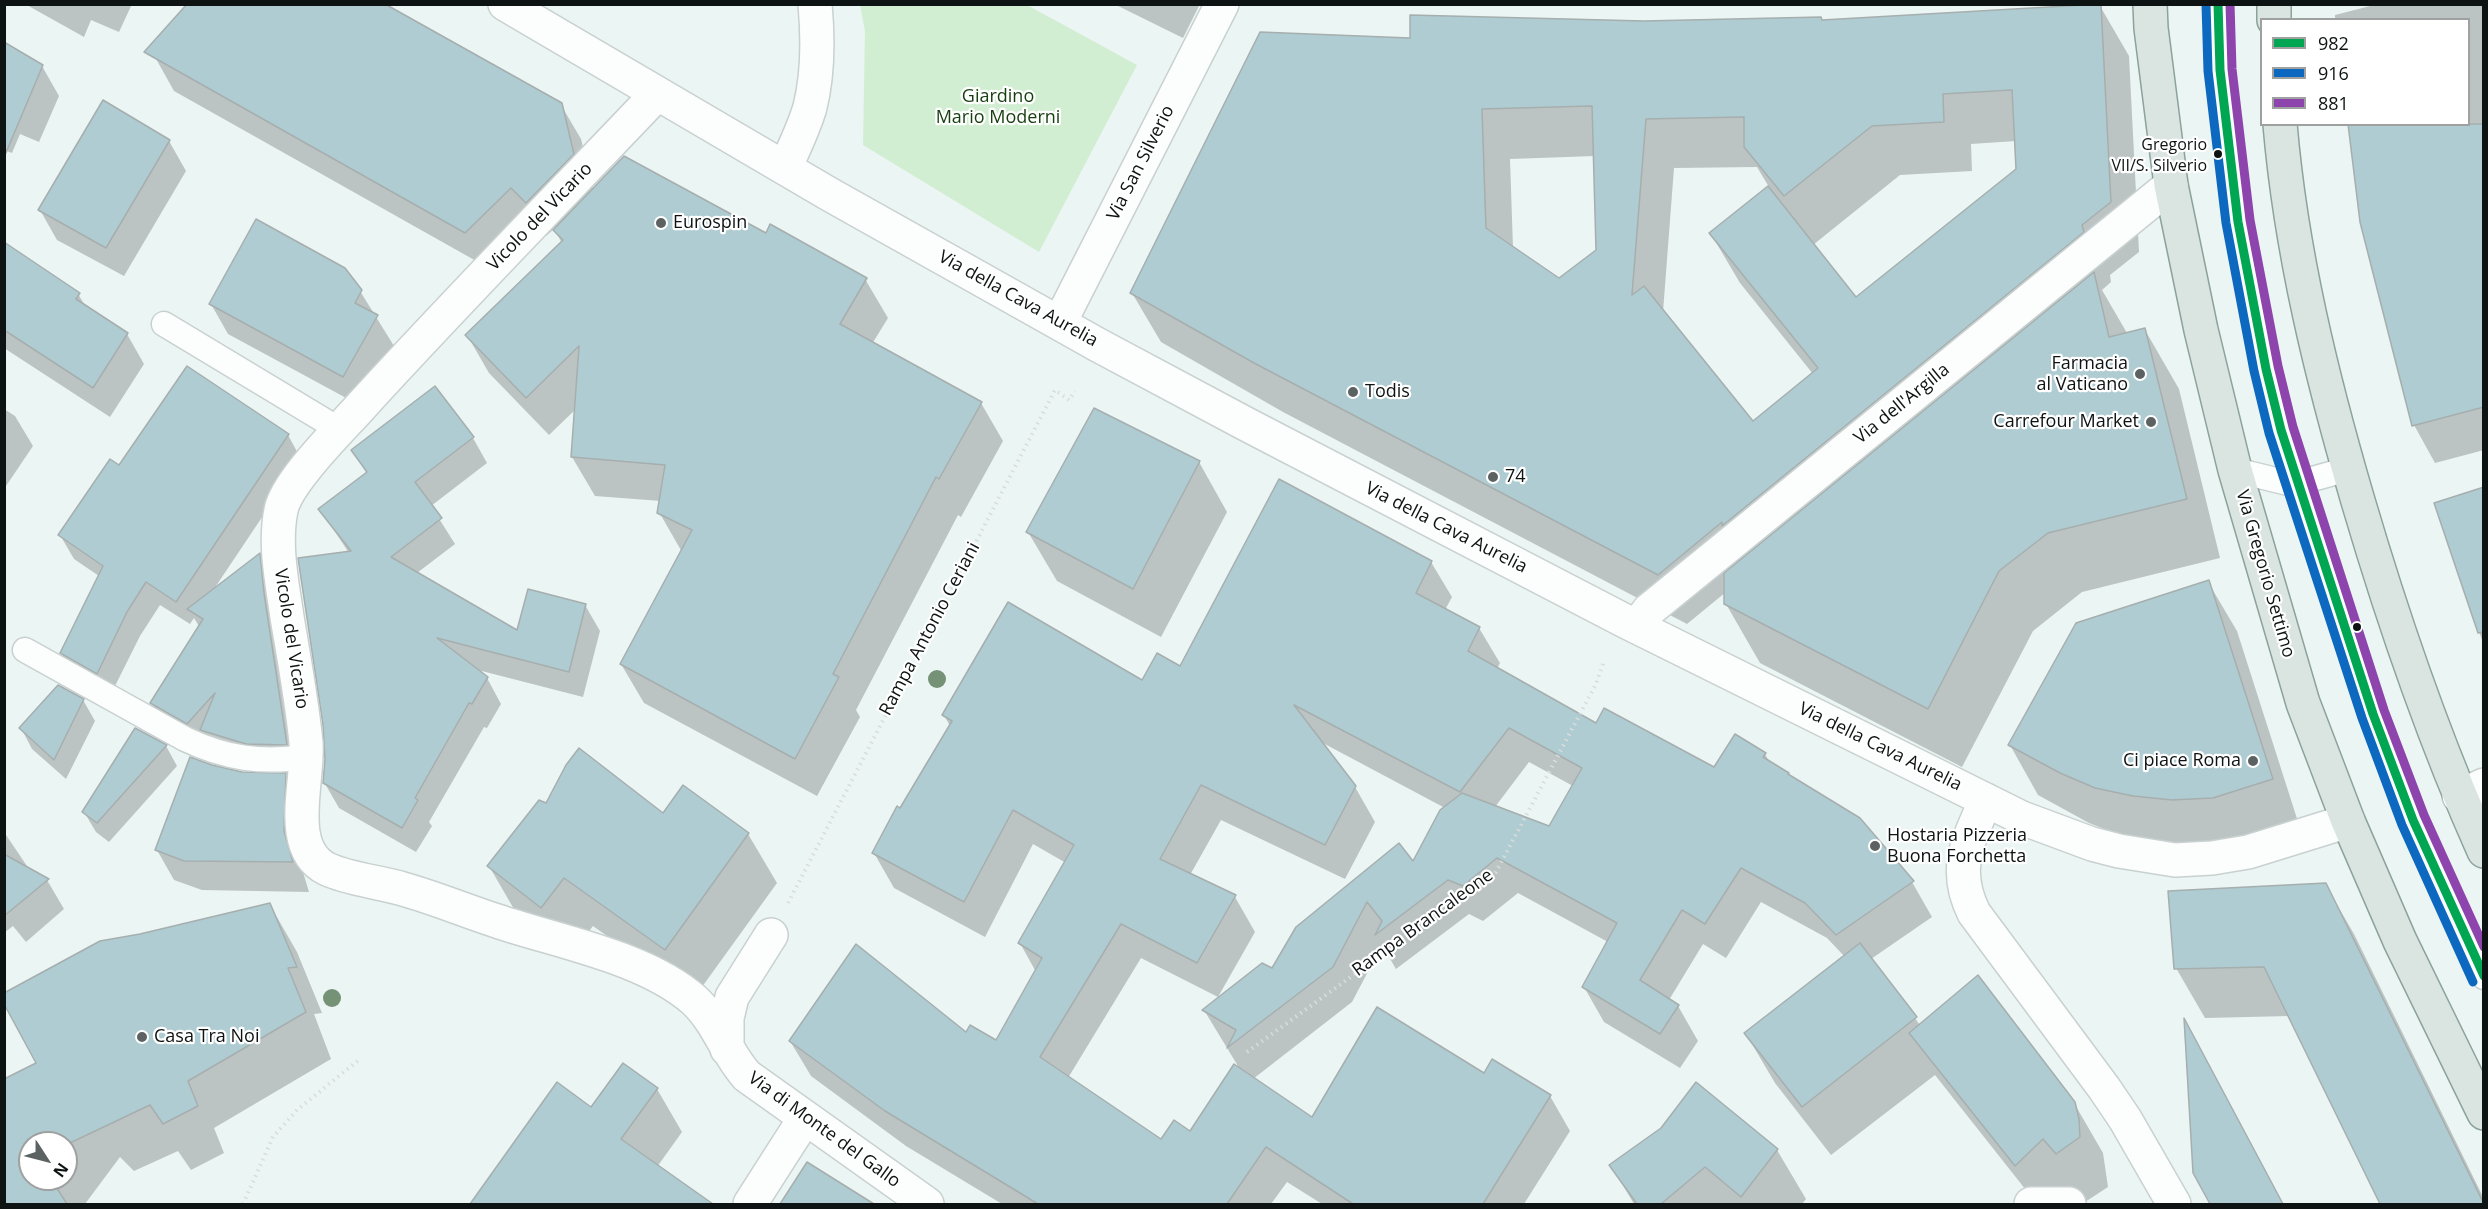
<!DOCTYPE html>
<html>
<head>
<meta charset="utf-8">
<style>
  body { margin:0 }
  #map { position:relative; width:2488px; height:1209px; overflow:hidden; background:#ebf5f4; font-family:"Open Sans",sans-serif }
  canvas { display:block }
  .frame { position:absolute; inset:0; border:6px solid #0d1312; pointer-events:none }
  .legend { position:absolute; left:2260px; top:18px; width:210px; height:108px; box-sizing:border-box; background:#fff; border:2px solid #9ea1a0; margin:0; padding:8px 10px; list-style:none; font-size:18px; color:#0d1312 }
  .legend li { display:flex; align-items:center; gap:12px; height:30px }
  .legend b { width:30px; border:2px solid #9ea1a0 }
  .north { position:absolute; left:18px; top:1131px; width:60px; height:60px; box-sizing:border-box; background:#fff; border:2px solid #9ea1a0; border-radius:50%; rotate:126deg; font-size:16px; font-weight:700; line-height:24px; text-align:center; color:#0d1312 }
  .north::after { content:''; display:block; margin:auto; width:21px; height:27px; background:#5b6261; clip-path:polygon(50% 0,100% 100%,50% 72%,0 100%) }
</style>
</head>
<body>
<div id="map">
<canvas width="2488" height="1209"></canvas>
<div class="frame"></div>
<ul class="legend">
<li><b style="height:8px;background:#00a651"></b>982</li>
<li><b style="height:8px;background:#0c69bf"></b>916</li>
<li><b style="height:8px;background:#8e44ad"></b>881</li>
</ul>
<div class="north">N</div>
</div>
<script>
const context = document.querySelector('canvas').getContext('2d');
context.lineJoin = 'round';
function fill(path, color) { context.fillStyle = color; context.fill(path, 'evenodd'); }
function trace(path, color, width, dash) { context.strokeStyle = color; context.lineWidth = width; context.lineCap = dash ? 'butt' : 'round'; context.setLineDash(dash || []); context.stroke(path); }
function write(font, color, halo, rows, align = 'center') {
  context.font = font + ' "Open Sans",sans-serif'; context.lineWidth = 4.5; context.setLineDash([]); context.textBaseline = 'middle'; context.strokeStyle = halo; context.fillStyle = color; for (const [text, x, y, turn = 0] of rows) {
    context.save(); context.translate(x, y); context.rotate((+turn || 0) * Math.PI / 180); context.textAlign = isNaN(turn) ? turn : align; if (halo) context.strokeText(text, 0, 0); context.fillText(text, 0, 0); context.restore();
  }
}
const green = new Path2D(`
  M 860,5 L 1027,5 L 1137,65 L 1039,252 L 863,145 L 865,31 Z`);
const shadow = new Path2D(`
  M 25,4 L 132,4 L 119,32 L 91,20 L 84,37 Z
  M 1114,4 L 1200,4 L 1183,38 Z
  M 2378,4 L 2482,4 L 2484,8 L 2484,450 L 2435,463 L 2414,425 L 2468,124 L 2468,20 L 2335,20 L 2335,15 Z
  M 2100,6 L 2129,56 L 2139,252 L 2110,275 L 2111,282 L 2102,290 L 2127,333 L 2145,330 L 2179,389 L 2220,558 L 2082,592 L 2033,631 L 1962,767 L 1760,663 L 1726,604 L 1726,592 L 1687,624 L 1283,412 L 1161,342 L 1132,293 L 1411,40 L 1644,22 L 1822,22 ZM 2016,141 L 2018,170 L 1855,299 L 1813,245 L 1900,175 L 1972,171 L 1971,144 ZM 1595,156 L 1597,251 L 1559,280 L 1513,248 L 1510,159 ZM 1757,167 L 1769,187 L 1711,234 L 1740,283 L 1813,374 L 1753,423 L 1663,312 L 1674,168 Z
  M 155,57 L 561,105 L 581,139 L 593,190 L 767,235 L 865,279 L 888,318 L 872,344 L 981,403 L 1003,441 L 961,517 L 958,515 L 856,710 L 860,717 L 817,796 L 644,703 L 621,664 L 682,552 L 659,512 L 661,501 L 595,496 L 572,457 L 576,409 L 549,435 L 489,373 L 467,335 L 562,243 L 554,229 L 546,236 L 531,221 L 485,266 L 174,91 Z
  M 42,66 L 59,96 L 39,142 L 20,134 L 12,153 L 4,150 Z
  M 169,141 L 186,171 L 124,276 L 57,240 L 40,210 Z
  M 4,270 L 78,294 L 86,307 L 127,334 L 144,364 L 110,417 L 4,348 Z
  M 360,291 L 394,346 L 361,406 L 228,334 L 211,304 Z
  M 435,389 L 473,438 L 487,463 L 431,506 L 455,544 L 417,573 L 518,633 L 585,605 L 600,631 L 583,697 L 474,669 L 487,678 L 501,704 L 487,728 L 484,727 L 429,822 L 432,826 L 416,852 L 339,808 L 324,782 L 349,553 L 320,509 L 367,474 L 353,451 Z
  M 4,409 L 15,416 L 33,446 L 4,489 Z
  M 288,435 L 301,459 L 214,589 L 259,555 L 276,584 L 303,774 L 284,773 L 302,804 L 300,862 L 309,892 L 202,890 L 174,880 L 157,850 L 211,766 L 242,773 L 264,773 L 219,760 L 169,733 L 152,704 L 200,628 L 194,618 L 190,624 L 160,605 L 140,636 L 110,696 L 75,677 L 61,653 L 99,576 L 74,559 L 60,535 L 120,467 Z
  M 1199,462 L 1227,512 L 1161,637 L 1057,581 L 1028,532 Z
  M 1280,481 L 1431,562 L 1452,597 L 1445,610 L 1479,628 L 1500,663 L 1497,669 L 1596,725 L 1715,769 L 1765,754 L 1770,763 L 1788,774 L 1912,882 L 1932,917 L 1871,959 L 1920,1025 L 2074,1103 L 2103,1153 L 2108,1187 L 2085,1202 L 2072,1188 L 2055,1204 L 2037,1204 L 1935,1075 L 1831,1155 L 1775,1083 L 1746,1034 L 1845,957 L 1827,938 L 1761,902 L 1726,958 L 1703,944 L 1669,1000 L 1678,1006 L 1698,1041 L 1680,1068 L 1604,1022 L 1584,987 L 1608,942 L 1518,893 L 1483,921 L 1469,914 L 1396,969 L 1382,945 L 1352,1002 L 1253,1079 L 1312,1119 L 1485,1075 L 1550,1096 L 1570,1131 L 1524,1204 L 1322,1204 L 1287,1182 L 1271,1204 L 1002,1204 L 906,1146 L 811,1076 L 790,1041 L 996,1042 L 1036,972 L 1020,943 L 1066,863 L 1033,844 L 985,937 L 894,888 L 874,853 L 950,726 L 944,715 L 1142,682 L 1181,668 ZM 1321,742 L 1445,808 L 1414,864 L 1273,970 L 1204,1010 L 1241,1071 L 1190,1133 L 1162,1141 L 1068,1078 L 1141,958 L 1218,997 L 1255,932 L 1235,897 L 1190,875 L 1221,820 L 1345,879 L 1375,822 L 1355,787 ZM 1529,762 L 1573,786 L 1549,828 L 1495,807 Z
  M 2484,488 L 2484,646 L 2435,504 Z
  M 2208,582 L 2237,631 L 2300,828 L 2242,847 L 2162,845 L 2125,837 L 2089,823 L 2038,795 L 2010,745 Z
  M 83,700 L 95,721 L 66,779 L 32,749 L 21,728 Z
  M 136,730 L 166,746 L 177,766 L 109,842 L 96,832 L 84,812 Z
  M 546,805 L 663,815 L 748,834 L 777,883 L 694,998 L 593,926 L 570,956 L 518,916 L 489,866 Z
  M 4,832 L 29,869 L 47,880 L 64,909 L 26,942 L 13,926 L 4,933 Z
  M 2325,884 L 2354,934 L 2484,1199 L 2484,1204 L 2382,1204 L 2290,1016 L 2205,1018 L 2176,968 Z
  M 270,905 L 297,952 L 322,1013 L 314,1014 L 331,1059 L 214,1128 L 224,1153 L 191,1170 L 178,1151 L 134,1171 L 120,1157 L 85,1204 L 4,1204 L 4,1081 L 38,1064 L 140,936 ZM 30,1143 L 66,1143 L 66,1179 L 30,1179 Z
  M 2185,1024 L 2211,1069 L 2283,1204 L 2211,1204 L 2194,1172 Z
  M 557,1085 L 591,1109 L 657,1089 L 682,1132 L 657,1167 L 692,1191 L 700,1204 L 471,1204 Z
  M 1777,1150 L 1806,1199 L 1802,1204 L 1634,1204 L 1611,1165 Z
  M 807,1164 L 858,1196 L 863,1204 L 782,1204 Z`);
const building = new Path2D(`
  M 187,4 L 385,4 L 562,103 L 574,154 L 526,203 L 511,188 L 465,233 L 144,52 Z
  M 2101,4 L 2111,202 L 2082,225 L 2084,232 L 1722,526 L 1722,522 L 1658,575 L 1254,363 L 1130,293 L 1260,32 L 1410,38 L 1410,15 L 1644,21 L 1821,17 L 1822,20 ZM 2012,90 L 2016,169 L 1856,297 L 1768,186 L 1709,233 L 1818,368 L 1753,421 L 1644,286 L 1632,295 L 1646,119 L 1744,117 L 1744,147 L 1784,196 L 1872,126 L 1944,122 L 1943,94 ZM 1592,106 L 1596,250 L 1559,278 L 1486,228 L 1482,109 Z
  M 4,42 L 43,65 L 5,155 L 4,155 Z
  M 103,100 L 170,140 L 106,248 L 38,210 Z
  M 2348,124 L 2484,124 L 2484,407 L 2412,426 L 2360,222 Z
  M 624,156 L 766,233 L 770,224 L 867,278 L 840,324 L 982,402 L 939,479 L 936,477 L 833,674 L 839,677 L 795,759 L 620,664 L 692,530 L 657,513 L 665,465 L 571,457 L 579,346 L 526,398 L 465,335 L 563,240 L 553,230 Z
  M 256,219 L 345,268 L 362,290 L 355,303 L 378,315 L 343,377 L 209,304 Z
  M 4,242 L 80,293 L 76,299 L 128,333 L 93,388 L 4,330 Z
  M 2094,272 L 2109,337 L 2145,328 L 2187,499 L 2048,533 L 1999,571 L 1928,709 L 1724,604 L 1724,573 Z
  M 187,366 L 289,434 L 176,602 L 146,582 L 127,612 L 97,674 L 60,653 L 103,566 L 58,535 L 110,459 L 119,465 Z
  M 435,386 L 474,437 L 415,482 L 442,518 L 391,557 L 517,630 L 528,589 L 586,604 L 569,672 L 437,638 L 488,677 L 472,704 L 469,703 L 415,798 L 418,800 L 402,828 L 323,783 L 325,759 L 323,725 L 298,558 L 351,551 L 318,509 L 367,472 L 351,450 Z
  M 1094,408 L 1200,461 L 1133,589 L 1026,532 Z
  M 1279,479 L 1432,561 L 1416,593 L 1480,627 L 1468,651 L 1596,723 L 1604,708 L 1714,767 L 1735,734 L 1766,753 L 1763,757 L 1789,773 L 1788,774 L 1860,818 L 1914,881 L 1836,935 L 1805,903 L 1741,868 L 1705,924 L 1682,910 L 1640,980 L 1679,1005 L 1660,1034 L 1582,987 L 1617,923 L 1497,858 L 1463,886 L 1448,880 L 1375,935 L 1382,921 L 1367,902 L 1333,967 L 1227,1048 L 1236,1030 L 1202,1010 L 1262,963 L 1272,968 L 1296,927 L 1399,843 L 1413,861 L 1440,810 L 1462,793 L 1549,826 L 1582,768 L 1509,728 L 1460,792 L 1294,705 L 1356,786 L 1325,845 L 1201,785 L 1160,859 L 1236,895 L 1197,963 L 1121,924 L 1040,1057 L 1161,1139 L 1174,1120 L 1190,1131 L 1234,1064 L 1312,1117 L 1377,1007 L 1484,1073 L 1492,1059 L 1551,1095 L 1483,1204 L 1353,1204 L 1266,1147 L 1227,1204 L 1038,1204 L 885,1111 L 789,1041 L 856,944 L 966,1032 L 970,1025 L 996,1040 L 1042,958 L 1018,943 L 1074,845 L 1013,810 L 964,902 L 872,853 L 897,806 L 900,808 L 952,721 L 942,715 L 1008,602 L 1142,680 L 1157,653 L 1180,666 Z
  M 2484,487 L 2484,632 L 2478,633 L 2434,503 Z
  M 260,553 L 264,593 L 287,745 L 246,744 L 200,730 L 215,693 L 187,724 L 150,703 L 203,619 L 187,609 Z
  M 2209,580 L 2273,779 L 2213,798 L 2172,800 L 2133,796 L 2095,788 L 2060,773 L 2008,745 L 2076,623 Z
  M 58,685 L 84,699 L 54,760 L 19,728 Z
  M 135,728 L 167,745 L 97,823 L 82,812 Z
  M 579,748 L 663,813 L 683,785 L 749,833 L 665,950 L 564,878 L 541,908 L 487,866 L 539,800 L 546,803 L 566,765 Z
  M 190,757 L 212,765 L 242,772 L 286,773 L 284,831 L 293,862 L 184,861 L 155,850 Z
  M 4,854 L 49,879 L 4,916 Z
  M 2326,883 L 2484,1204 L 2380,1204 L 2264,967 L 2174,969 L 2168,891 Z
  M 270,903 L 297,967 L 288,968 L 306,1012 L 188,1081 L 198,1106 L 163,1124 L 150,1105 L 70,1143 L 29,1143 L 30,1179 L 51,1179 L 67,1204 L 4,1204 L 4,1079 L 36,1063 L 4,1004 L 4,993 L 100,941 L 140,934 Z
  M 1860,943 L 1917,1017 L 1802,1107 L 1744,1033 Z
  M 1978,975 L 2075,1102 L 2079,1119 L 2080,1137 L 2056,1154 L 2043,1139 L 2015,1166 L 1909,1033 Z
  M 2184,1018 L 2283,1204 L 2210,1204 L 2193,1173 Z
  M 623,1063 L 658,1088 L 621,1139 L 713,1204 L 470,1204 L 557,1082 L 591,1107 Z
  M 1696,1082 L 1778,1149 L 1741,1197 L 1705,1167 L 1661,1204 L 1637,1204 L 1609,1165 L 1661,1128 Z
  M 807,1162 L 874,1204 L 780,1204 Z`);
const path = new Path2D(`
  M 788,903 L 1055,390 L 1069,400 L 1075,391
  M 1247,1052 L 1496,872 L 1596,684 L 1604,661
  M 243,1204 L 273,1137 L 297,1110 L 360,1059`);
const service = new Path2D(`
  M 2218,4 L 2220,70 L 2238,222 L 2266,369 L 2281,430 L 2373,714 L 2413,820 L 2484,977
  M 164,324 L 340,430
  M 2235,470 L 2288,483 L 2298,483 L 2348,469
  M 25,650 L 185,739 C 227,759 261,763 307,757`);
const minor = new Path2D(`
  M 505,4 L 829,194 L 1098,345 L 1246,424 L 1625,621 L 2022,818 L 2092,844 L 2119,851 L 2175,860 L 2212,858 L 2248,852 L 2348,821
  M 657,94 C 559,197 459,299 363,404 C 342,428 287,481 281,510 C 274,545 282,582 287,617 C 294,659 302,701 306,743 C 309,781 285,848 327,869 C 348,879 380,882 403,889 C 435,898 466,911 497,921 C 559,942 645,957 694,1000 C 717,1021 726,1053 747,1076 L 927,1204
  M 785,168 C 794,148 804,128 810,107 C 818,75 818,37 815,4
  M 1060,322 L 1222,4
  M 1637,626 L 1649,610 L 2171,185
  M 2459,796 L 2484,785
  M 1986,800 C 1968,841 1952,869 1974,913 L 2104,1088 L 2125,1119 L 2174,1204
  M 727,1049 L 727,1018 L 732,997 L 771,935
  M 750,1204 L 805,1118
  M 2031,1204 L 2069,1204`);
const primary = new Path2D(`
  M 2150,4 L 2151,28 L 2171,185 L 2201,330 L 2235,470 L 2303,703 L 2348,821 L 2400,941 L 2484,1113
  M 2274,4 L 2274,20
  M 2280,124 C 2291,253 2322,378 2358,501 C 2393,620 2433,737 2484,851`);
const bus1 = new Path2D(`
  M 2218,4 L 2220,70 L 2238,222 L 2266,369 L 2281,430 L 2373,714 L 2413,820 L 2484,976`);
const bus2 = new Path2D(`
  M 2206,4 L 2208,71 L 2226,223 L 2254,371 L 2269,433 L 2362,718 L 2402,825 L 2473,982`);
const bus3 = new Path2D(`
  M 2230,4 L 2232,69 L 2250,220 L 2278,366 L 2293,427 L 2384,710 L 2424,815 L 2484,947`);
const trees = [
  [937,679],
  [332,998]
];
const markers = [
  [2218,154,5,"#0d1312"],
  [661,223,6,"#5b6261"],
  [2140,374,6,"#5b6261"],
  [1353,392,6,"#5b6261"],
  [2151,422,6,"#5b6261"],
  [1493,477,6,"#5b6261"],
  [2357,627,5,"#0d1312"],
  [2253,761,6,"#5b6261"],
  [1875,846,6,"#5b6261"],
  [142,1037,6,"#5b6261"]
];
const busNames = [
  ["Gregorio",2207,145],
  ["VII/S. Silverio",2207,166]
];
const parkNames = [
  ["Giardino",998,97],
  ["Mario Moderni",998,118]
];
const streetNames = [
  ["Via San Silverio",1141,163,-63],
  ["Vicolo del Vicario",540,217,-46],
  ["Via della Cava Aurelia",1018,299,29],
  ["Via dell'Argilla",1902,404,-39],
  ["Via della Cava Aurelia",1446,528,27],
  ["Via Gregorio Settimo",2265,574,74],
  ["Rampa Antonio Ceriani",930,629,-62],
  ["Vicolo del Vicario",291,639,81],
  ["Via della Cava Aurelia",1880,747,26],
  ["Rampa Brancaleone",1423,923,-36],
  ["Via di Monte del Gallo",824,1130,36]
];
const poiNames = [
  ["Eurospin",673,223],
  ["Farmacia",2128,364,"right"],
  ["al Vaticano",2128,385,"right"],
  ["Todis",1365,392],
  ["Carrefour Market",2139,422,"right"],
  ["74",1505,477],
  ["Ci piace Roma",2241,761,"right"],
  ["Hostaria Pizzeria",1887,836],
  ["Buona Forchetta",1887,857],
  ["Casa Tra Noi",154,1037]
];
fill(green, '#d2eed2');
fill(shadow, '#0003');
fill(building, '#aeccd1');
trace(building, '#a6aeae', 1.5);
trace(service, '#c9d1d0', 27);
trace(minor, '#c9d1d0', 36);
trace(primary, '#8ca29b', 36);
trace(path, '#dadcdc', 4, [1.5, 4.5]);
trace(service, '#fcfefd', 24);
trace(minor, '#fcfefd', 33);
trace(primary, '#dae5e1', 33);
trace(bus1, '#00a651', 9);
trace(bus2, '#0c69bf', 9);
trace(bus3, '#8e44ad', 9);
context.fillStyle = '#759176';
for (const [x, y] of trees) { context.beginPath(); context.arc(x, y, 9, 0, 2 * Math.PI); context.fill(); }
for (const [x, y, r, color] of markers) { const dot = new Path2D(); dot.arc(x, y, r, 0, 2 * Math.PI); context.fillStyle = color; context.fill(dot); trace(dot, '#fff', 2); }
write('16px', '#0d1312', '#fff', busNames, 'right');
write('18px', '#153f0f', '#fff', parkNames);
write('18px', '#0d1312', '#fff', streetNames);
write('18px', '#0d1312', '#fff', poiNames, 'left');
</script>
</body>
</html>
